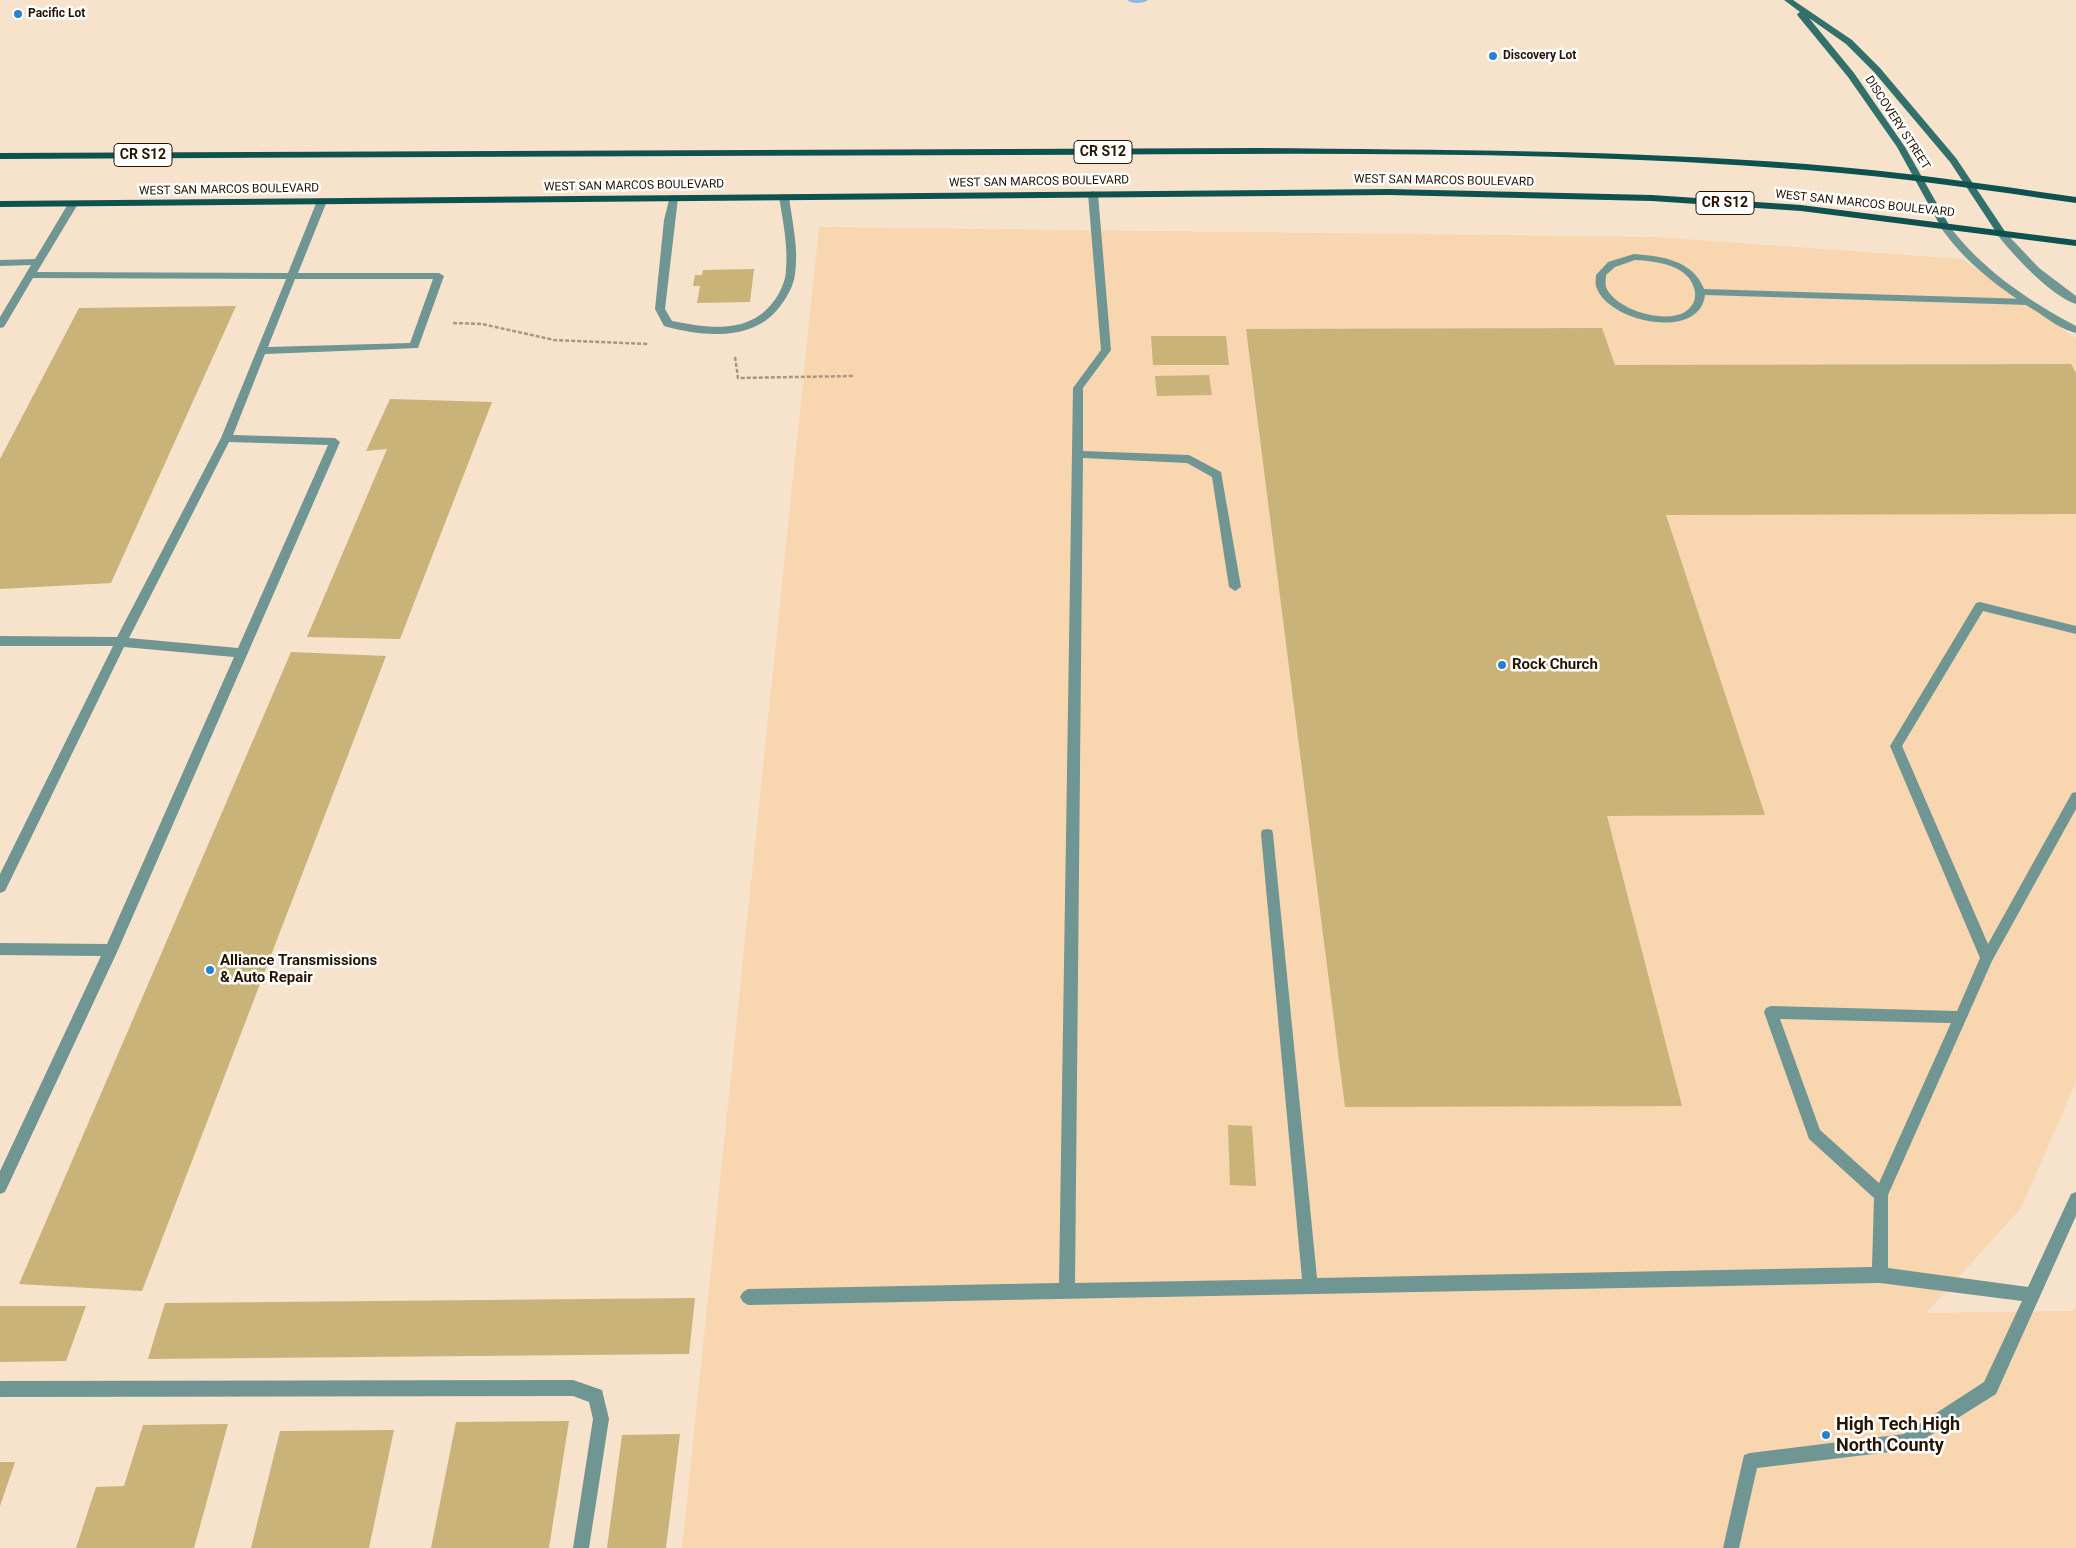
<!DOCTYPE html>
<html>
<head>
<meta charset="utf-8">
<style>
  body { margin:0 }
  canvas { display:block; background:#f7e2cc }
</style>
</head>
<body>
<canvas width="2076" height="1548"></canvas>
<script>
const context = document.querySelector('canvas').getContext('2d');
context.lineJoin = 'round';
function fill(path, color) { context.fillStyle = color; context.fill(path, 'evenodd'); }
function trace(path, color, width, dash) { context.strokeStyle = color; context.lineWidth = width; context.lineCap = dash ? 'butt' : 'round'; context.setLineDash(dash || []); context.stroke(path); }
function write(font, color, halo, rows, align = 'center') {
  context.font = font + ' Roboto,sans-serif'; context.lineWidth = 5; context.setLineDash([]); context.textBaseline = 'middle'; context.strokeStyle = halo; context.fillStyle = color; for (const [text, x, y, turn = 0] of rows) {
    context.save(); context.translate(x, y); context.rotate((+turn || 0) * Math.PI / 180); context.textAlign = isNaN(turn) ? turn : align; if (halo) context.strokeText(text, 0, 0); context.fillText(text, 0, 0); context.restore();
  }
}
const built = new Path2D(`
  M 819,227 L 1655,237 L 1962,259 L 2076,339 L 2076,1082 L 2021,1208 L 1926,1313 L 2073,1311 L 2076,1305 L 2076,1548 L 682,1548 Z`);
const stream = new Path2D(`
  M 1127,0 L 1148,0 C 1144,4 1131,4 1127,0 Z`);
const building = new Path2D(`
  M 754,269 L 750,302 L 697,303 L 700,286 L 693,286 L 695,275 L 702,275 L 703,270 Z
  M 236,306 L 111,583 L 0,589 L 0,459 L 79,308 Z
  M 1602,328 L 1615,365 L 2071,364 L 2076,373 L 2076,514 L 1666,515 L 1765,815 L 1607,816 L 1682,1106 L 1345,1107 L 1246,329 Z
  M 1151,336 L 1226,336 L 1229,365 L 1153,365 Z
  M 1209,375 L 1212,395 L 1157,396 L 1155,376 Z
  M 390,399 L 492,402 L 400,639 L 307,637 L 387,449 L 366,451 Z
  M 291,652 L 386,656 L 142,1291 L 19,1284 Z
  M 1228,1125 L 1252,1126 L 1256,1186 L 1230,1185 Z
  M 695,1298 L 689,1354 L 148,1359 L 165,1303 Z
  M 0,1306 L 86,1306 L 66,1361 L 0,1362 Z
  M 569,1421 L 549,1548 L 431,1548 L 456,1422 Z
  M 228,1424 L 194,1548 L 76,1548 L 96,1487 L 124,1486 L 143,1425 Z
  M 394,1430 L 369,1548 L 251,1548 L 280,1431 Z
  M 680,1434 L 666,1548 L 607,1548 L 622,1435 Z
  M 0,1462 L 15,1462 L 0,1506 Z`);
const path = new Path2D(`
  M 453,323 L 482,324 L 554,340 L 648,344
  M 735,357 L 738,378 L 854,376`);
const service = new Path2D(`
  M 1093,191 L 1098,194 L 1111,350 L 1083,388 L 1083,451 L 1189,455 L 1221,472 L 1241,587 L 1235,591 L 1229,587 L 1212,477 L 1187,463 L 1083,458 L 1075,1283 L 1302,1279 L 1261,834 L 1262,830 L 1267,829 L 1272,830 L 1273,834 L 1317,1278 L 1872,1267 L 1874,1198 L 1809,1139 L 1764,1012 L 1766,1008 L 1771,1006 L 1957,1011 L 1980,958 L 1890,746 L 1976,603 L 1980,602 L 2076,626 L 2076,634 L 1983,611 L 1902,746 L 1988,944 L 2072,793 L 2076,792 L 2076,809 L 1992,961 L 1888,1195 L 1888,1268 L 2028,1287 L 2071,1194 L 2076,1192 L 2076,1216 L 1996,1394 L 1907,1450 L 1757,1468 L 1739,1548 L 1723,1548 L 1744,1455 L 1750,1453 L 1904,1434 L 1984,1382 L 2022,1301 L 1880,1283 L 748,1305 L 743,1302 L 740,1297 L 743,1292 L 748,1289 L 1059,1283 L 1073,388 L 1101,350 L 1088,194 ZM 1780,1019 L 1951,1023 L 1879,1183 L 1820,1130 Z
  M 784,194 L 789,197 C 792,221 799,249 795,274 C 794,284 788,296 781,305 C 755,342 704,337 664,326 L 655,309 L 664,220 L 670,196 L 673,195 L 678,198 L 665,309 L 672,321 C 708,328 749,335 774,301 C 780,293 786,280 786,270 C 788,246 783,221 779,197 Z
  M 322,198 L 327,201 L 298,273 L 439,273 L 444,276 L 418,348 L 265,354 L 233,435 L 335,438 L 340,442 L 118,950 L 5,1192 L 0,1194 L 0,1171 L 101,956 L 0,955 L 0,943 L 107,944 L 234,657 L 124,647 L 5,891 L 0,893 L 0,874 L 113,646 L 0,646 L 0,636 L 117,637 L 221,438 L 286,279 L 33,278 L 4,327 L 0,328 L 0,317 L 31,265 L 0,266 L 0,260 L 35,259 L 68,204 L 73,201 L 78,204 L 37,272 L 288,273 L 317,201 ZM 295,279 L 433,279 L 410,343 L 268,347 ZM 229,442 L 328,445 L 238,648 L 129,638 Z
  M 1634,254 C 1661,256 1693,260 1704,289 L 2028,299 L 2033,302 L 2028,305 L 1705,295 C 1700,342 1606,322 1596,286 C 1595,283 1596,278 1596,275 L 1608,262 ZM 1635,260 C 1656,261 1691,265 1695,292 C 1696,301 1692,307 1685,312 C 1665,324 1615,310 1606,287 C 1605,284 1606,279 1606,275 L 1615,267 Z
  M 573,1380 L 602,1390 L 609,1419 L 589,1548 L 573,1548 L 593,1419 L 589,1402 L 573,1396 L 0,1397 L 0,1381 Z`);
const minor = new Path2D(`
  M 1944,222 L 1947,223 C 1980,268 2027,300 2076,326 L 2076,333 C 2063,330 2050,321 2039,313 C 2000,289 1965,263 1939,225 Z
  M 2001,230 L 2004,231 L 2039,268 L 2076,296 L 2076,304 C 2052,297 2011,253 1996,233 Z`);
const secondary = new Path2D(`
  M 1784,0 L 1793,0 L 1852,40 L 1880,68 L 1956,158 L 2006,233 L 2004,235 L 1998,235 L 1950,162 L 1874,72 L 1846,44 L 1809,18 L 1854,73 L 1905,147 L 1949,225 L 1944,228 L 1941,227 L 1897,147 L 1848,77 L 1798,16 L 1797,14 L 1800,12 Z`);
const primary = new Path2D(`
  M 1259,148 C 1441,150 1624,150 1806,164 C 1897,171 1986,184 2076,197 L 2076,203 C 1986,190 1897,177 1807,170 C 1543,149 1277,154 1013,155 C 675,156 338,157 0,159 L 0,153 Z
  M 1389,189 L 1652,195 L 1801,205 L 2076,240 L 2076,246 L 1801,211 L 1652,201 L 1389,195 L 0,207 L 0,201 Z`);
const markers = [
  [18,14,5,"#2880ce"],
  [1493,56,5,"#2880ce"],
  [1502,665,5,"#2880ce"],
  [210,970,5,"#2880ce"],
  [1826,1435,5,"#2880ce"]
];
const farPoinames = [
  ["Pacific Lot",28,14],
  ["Discovery Lot",1503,56]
];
const farStreetnames = [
  ["DISCOVERY STREET",1897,123,57],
  ["WEST SAN MARCOS BOULEVARD",1444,181,1],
  ["WEST SAN MARCOS BOULEVARD",1039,182,-1],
  ["WEST SAN MARCOS BOULEVARD",634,186,-1],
  ["WEST SAN MARCOS BOULEVARD",229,190,-1],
  ["WEST SAN MARCOS BOULEVARD",1865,204,6]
];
const shields = [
  [1103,152,58],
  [143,155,58],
  [1725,203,58]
];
const shieldNames = [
  ["CR S12",1103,152],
  ["CR S12",143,155],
  ["CR S12",1725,203]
];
const poiNames = [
  ["Rock Church",1512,665],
  ["Alliance Transmissions",220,961],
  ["& Auto Repair",220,978]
];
const nearPoinames = [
  ["High Tech High",1836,1425],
  ["North County",1836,1446]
];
fill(built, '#f8d6b0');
fill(stream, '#8cb8e6');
fill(building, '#cab378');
trace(path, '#aa9581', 2.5, [4, 2]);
fill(service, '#709693');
fill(minor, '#709693');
fill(secondary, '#32706c');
fill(primary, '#0d524e');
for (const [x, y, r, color] of markers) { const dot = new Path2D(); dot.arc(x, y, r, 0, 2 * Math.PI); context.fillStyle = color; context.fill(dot); trace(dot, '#fff', 2); }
write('bold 12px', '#261300', '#fff', farPoinames, 'left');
write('12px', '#261300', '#fff', farStreetnames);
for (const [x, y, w] of shields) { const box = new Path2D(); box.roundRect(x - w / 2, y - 11.5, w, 23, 4); context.fillStyle = '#fff'; context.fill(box); trace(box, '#261300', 1); }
write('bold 14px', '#261300', null, shieldNames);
write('bold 15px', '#261300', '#fff', poiNames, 'left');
write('bold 18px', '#261300', '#fff', nearPoinames, 'left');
</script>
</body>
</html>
